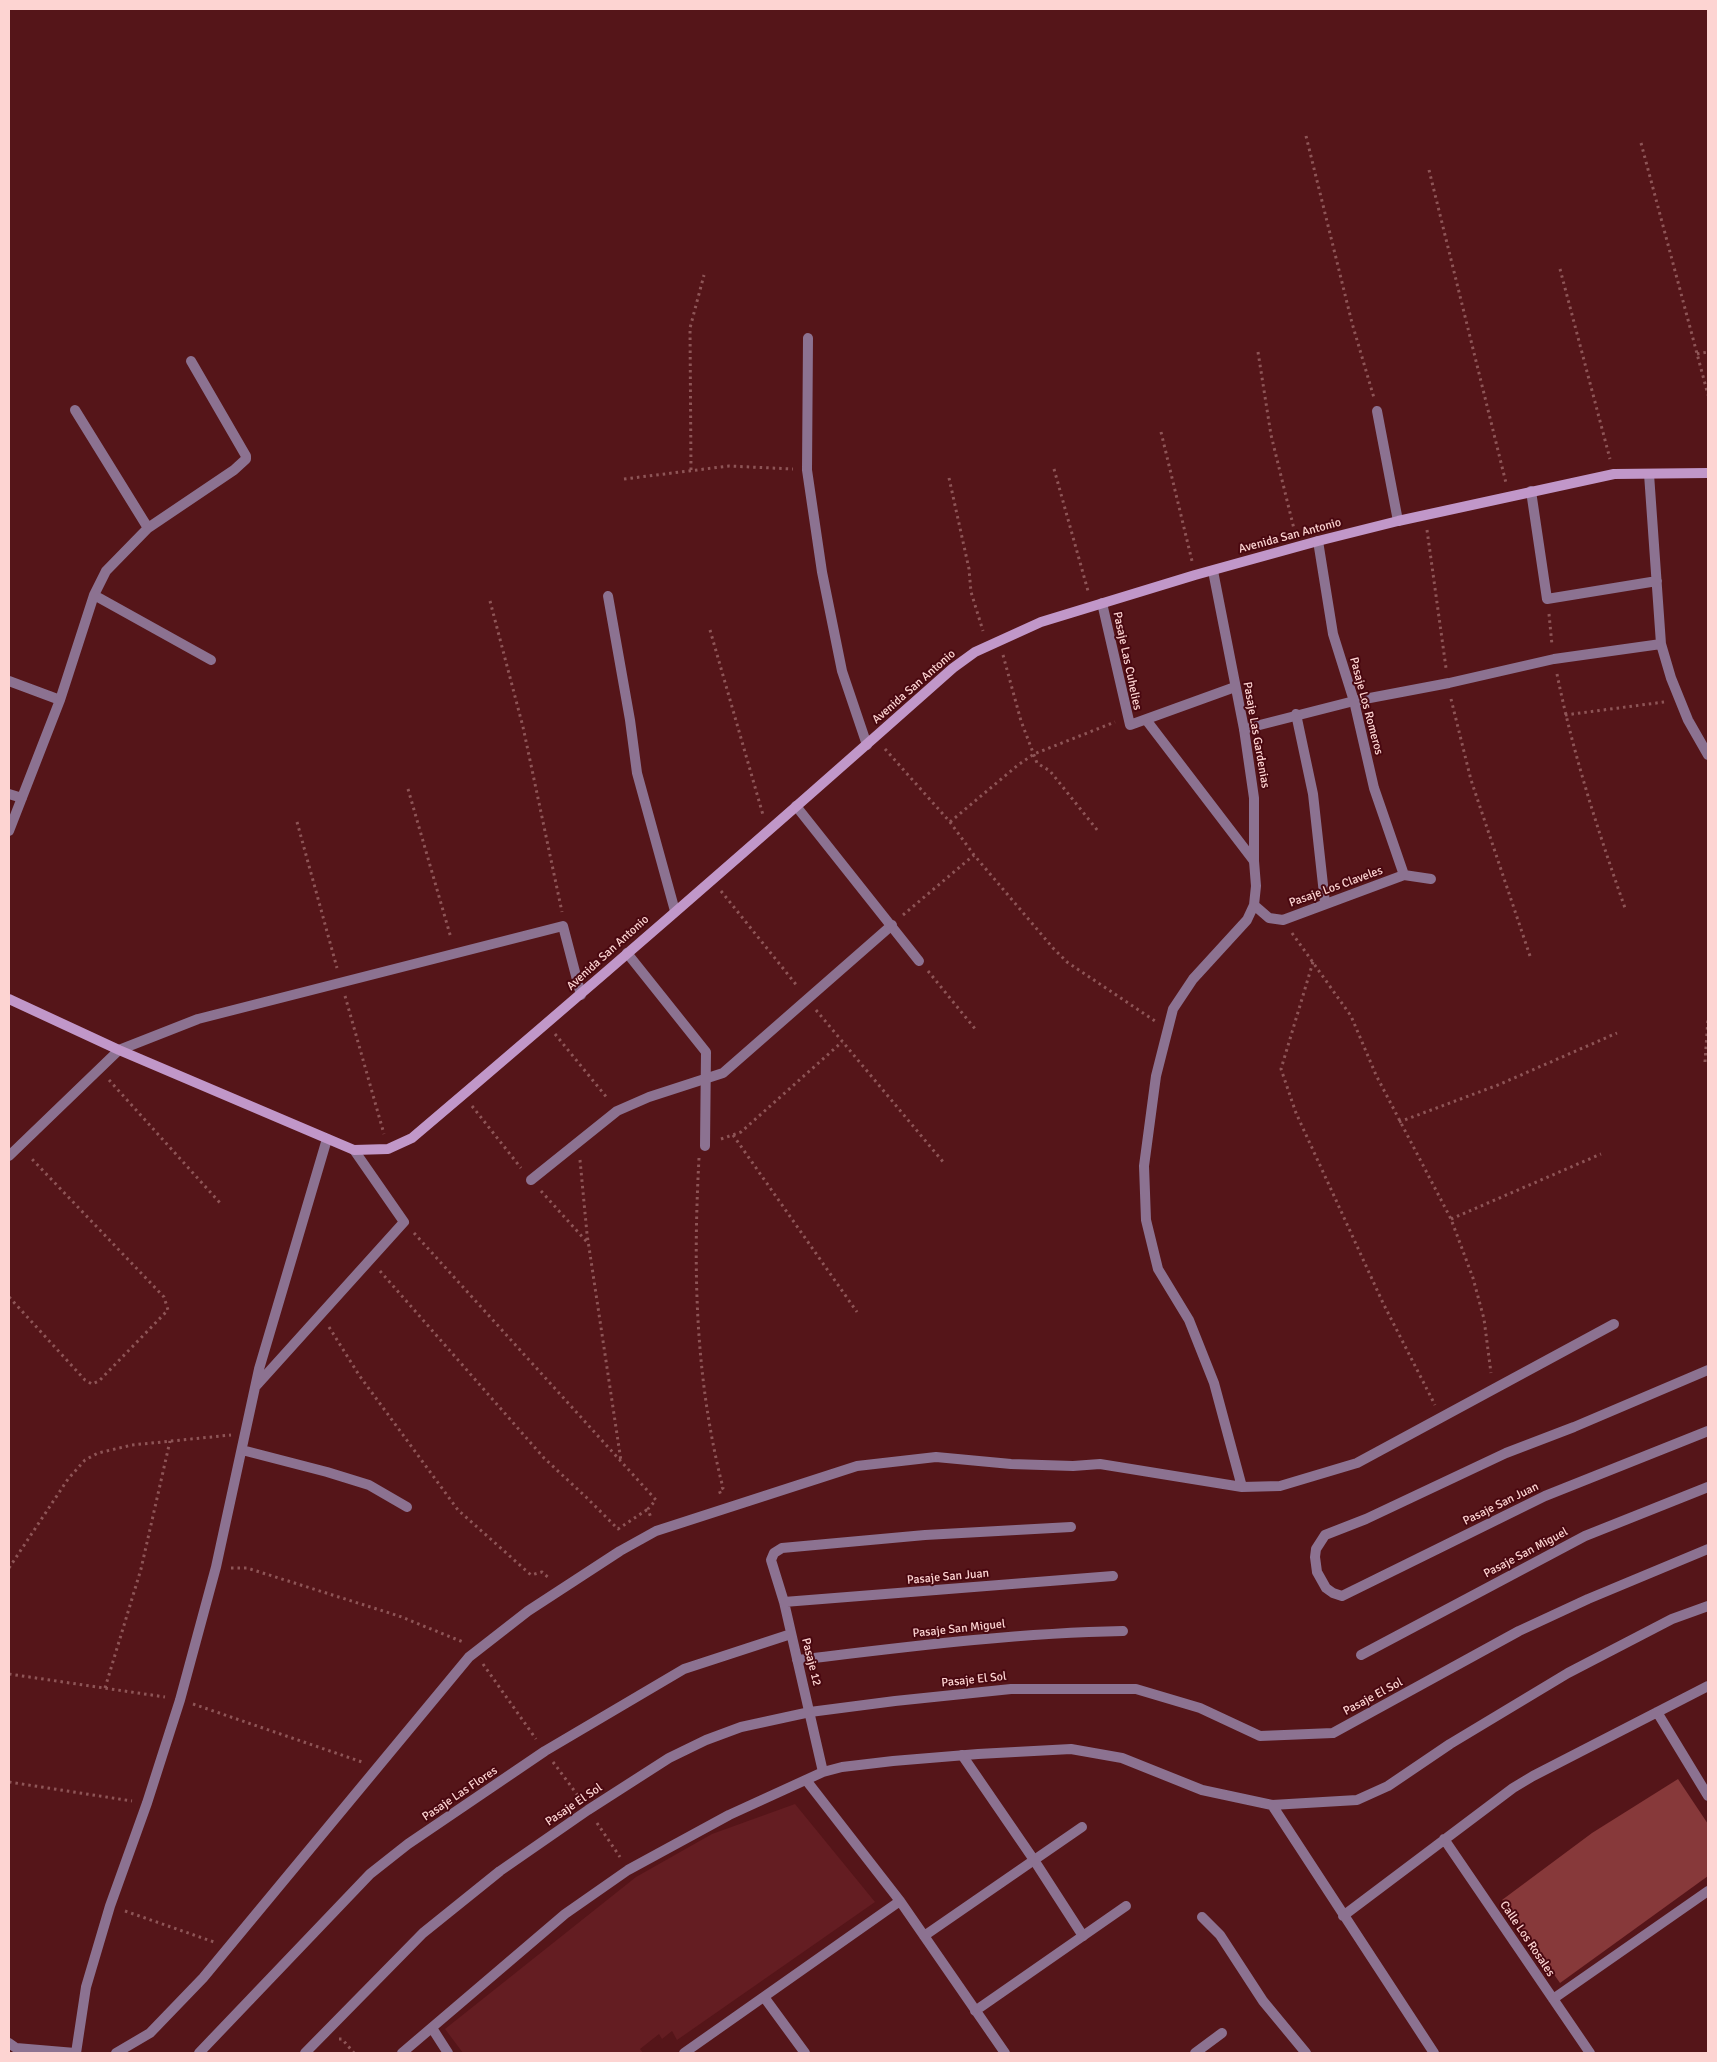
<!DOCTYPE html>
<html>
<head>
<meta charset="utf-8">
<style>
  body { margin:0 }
  #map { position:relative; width:1717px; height:2062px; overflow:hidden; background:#551519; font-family:Signika,sans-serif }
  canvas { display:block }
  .frame { position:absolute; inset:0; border:10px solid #fdd4d2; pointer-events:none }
</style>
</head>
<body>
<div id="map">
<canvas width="1717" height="2062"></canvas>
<div class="frame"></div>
</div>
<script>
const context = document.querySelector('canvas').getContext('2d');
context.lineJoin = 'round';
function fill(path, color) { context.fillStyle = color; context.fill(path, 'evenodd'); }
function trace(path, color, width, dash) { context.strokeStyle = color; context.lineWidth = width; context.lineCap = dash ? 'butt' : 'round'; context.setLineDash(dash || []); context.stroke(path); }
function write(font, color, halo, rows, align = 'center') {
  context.font = font + ' Signika,sans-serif'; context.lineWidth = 4; context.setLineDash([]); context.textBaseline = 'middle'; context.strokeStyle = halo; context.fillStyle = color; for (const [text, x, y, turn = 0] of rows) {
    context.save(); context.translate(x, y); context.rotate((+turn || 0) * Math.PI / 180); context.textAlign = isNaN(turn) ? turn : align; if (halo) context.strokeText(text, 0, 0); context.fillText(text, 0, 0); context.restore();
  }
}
const built = new Path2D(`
  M 795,1804 L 875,1902 L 677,2040 L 672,2031 L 662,2039 L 659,2034 L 640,2049 L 643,2053 L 463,2053 L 445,2029 L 636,1877 L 712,1834 Z`);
const green = new Path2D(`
  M 1678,1779 L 1708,1824 L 1708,1876 L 1560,1983 L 1502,1900 L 1592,1833 Z`);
const path = new Path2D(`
  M 1306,136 L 1352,323 L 1374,398
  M 1641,143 L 1708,395
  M 1429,170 L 1506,483
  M 1560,269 L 1610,459
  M 1258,352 L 1271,435 L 1295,533
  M 1697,354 L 1708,352
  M 1161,432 L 1192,561
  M 1054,469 L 1088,591
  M 691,470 L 690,328 L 704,275
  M 949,478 L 969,569 L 971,592 L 983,631
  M 624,479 L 729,466 L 793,469
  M 1427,530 L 1446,668
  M 490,601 L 523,727 L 562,912
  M 1549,614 L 1552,645
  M 710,630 L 763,815
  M 1003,655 L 1021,721 L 1037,763 L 1050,771 L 1098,831
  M 1557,674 C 1573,754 1598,831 1625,908
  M 1451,699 L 1471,780 L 1530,956
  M 1565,715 L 1664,702
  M 885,749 L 950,822 L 974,855 L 1053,948 L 1067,962 L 1155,1021
  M 408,789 L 451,938
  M 297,822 L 337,968
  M 950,822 L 1018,765 L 1034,754 L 1115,722
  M 721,891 L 798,987
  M 903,915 L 974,855
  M 1292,933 L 1351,1016 L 1376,1075 L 1451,1219 L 1473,1278 L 1484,1319 L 1491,1373
  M 1313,962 L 1281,1069 L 1296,1113 L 1335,1198 L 1383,1303 L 1435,1405
  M 928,971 L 976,1030
  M 345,996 L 384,1134
  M 816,1010 L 944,1163
  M 555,1034 L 608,1099
  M 1705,1062 L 1708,1018
  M 109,1080 L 221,1204
  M 472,1106 L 521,1168
  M 1399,1122 L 1498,1085 L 1617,1033
  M 733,1135 L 857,1312
  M 721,1139 L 741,1132 L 842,1042
  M 699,1158 C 693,1271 695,1378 723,1488 L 719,1490 L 721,1495
  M 580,1160 L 587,1234 L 621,1461
  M 541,1191 L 587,1242
  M 1451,1219 L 1601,1154
  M 414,1233 L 656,1500 L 648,1509 L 651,1518
  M 380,1271 L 544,1458 L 587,1498 L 618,1529 L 648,1509
  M 9,1297 L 85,1380 L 92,1384 L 99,1381 L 168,1310 L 164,1297 L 30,1157
  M 329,1327 L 359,1375 L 458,1510 L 531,1575 L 542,1572 L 550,1579
  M 9,1568 L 68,1479 L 85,1460 L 98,1453 L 132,1445 L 231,1435
  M 231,1568 L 247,1568 L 399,1616 L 463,1642
  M 483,1664 L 536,1739
  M 9,1674 L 165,1697
  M 105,1688 L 141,1569 L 170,1441
  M 193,1704 L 362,1762
  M 553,1762 L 579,1797
  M 9,1782 L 132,1801
  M 597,1823 L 620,1857
  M 125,1911 L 214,1942
  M 339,2039 L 342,2039 L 354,2053`);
const lane = new Path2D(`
  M 1649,474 L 1661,644 L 1671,678 L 1688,720 L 1708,755
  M 1531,491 L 1547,599 L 1657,581
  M 1296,714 L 1313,794 L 1325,903
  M 1147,721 L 1254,861
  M 1244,729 L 1354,701 L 1449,683 L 1554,659 L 1661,644
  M 531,1180 L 617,1111 L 649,1097 L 723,1073 L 892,925
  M 962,1755 L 1034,1860 L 1083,1936
  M 1202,1917 L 1220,1935 L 1263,2001 L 1306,2053
  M 9,2043 L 16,2048 L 75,2053`);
const street = new Path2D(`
  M 808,338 L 807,470 L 822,572 L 842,671 L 867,745
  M 75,410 L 148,528
  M 1377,411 L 1398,521
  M 1318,541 L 1333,634 L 1354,701 L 1374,788 L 1404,875
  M 1213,571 L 1244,729 L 1254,798 L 1254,861 L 1256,886 L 1254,905 L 1247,920 L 1193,979 L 1173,1009 L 1156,1076 L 1144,1166 L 1146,1220 L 1158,1269 L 1189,1320 L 1214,1383 L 1242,1487
  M 94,595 L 211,660
  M 608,596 L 630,720 L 637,773 L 675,911
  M 1102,603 L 1130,725 L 1235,687
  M 9,681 L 60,700
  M 9,794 L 22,798
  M 796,806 L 919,961
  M 9,831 L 60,700 L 94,595 L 106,571 L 148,528 L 234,470 L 246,459 L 246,456 L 191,361
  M 1254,905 L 1269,918 L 1283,920 L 1404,875 L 1431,879
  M 627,953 L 706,1052 L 705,1146
  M 9,1156 L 119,1050 L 198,1019 L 563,926 L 581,995
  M 1708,1370 L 1574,1427 L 1506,1453 L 1366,1519 L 1325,1535 L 1316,1549 L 1315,1557 L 1317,1572 L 1326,1588 L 1333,1593 L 1342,1596 L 1545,1496 L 1708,1431
  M 256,1386 L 404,1222 L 354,1150
  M 242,1450 L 327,1472 L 369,1485 L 407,1507
  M 784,1602 L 1113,1576
  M 1361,1655 L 1585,1536 L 1708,1487
  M 797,1660 C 906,1647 1014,1633 1123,1631
  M 1657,1712 L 1708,1796
  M 823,1772 L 784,1602 L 771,1560 L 774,1553 L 782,1548 L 925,1535 L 1071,1527
  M 806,1780 L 900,1901 L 1005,2053
  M 1272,1805 L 1434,2053
  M 1444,1839 L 1590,2053
  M 1343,1916 L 1513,1788 L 1533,1776 L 1708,1686
  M 924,1936 L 1082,1827
  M 764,1997 L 805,2053
  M 1553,1999 L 1708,1891
  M 975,2011 L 1126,1906
  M 432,2028 L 448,2053
  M 76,2053 L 86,1987 L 110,1906 L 147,1803 L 180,1700 L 216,1567 L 259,1369 L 327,1139
  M 116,2053 L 150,2033 L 203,1978 L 469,1657 L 528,1611 L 620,1551 L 656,1531 L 857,1466 L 936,1457 L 1011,1464 L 1073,1466 L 1100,1464 L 1242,1487 L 1280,1486 L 1357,1463 L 1614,1324
  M 199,2053 L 370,1874 L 408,1844 L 545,1751 L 684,1669 L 791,1634
  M 305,2053 L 423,1933 L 500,1871 L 588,1810 L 669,1758 L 706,1740 L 741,1727 L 810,1712 L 895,1701 L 1011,1689 L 1136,1689 L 1200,1708 L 1260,1736 L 1333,1733 L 1519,1631 L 1588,1599 L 1708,1549
  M 402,2053 L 565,1914 L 628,1870 L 729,1815 L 823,1772 L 842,1767 L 893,1761 L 978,1754 L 1071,1749 L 1122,1758 L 1202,1790 L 1272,1805 L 1357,1800 L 1388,1786 L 1450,1744 L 1568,1673 L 1672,1619 L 1708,1606
  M 684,2053 L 900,1901
  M 1195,2053 L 1222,2033`);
const secondary = new Path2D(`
  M 9,999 L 119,1050 L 354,1150 L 388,1149 L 412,1138 C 595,983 775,826 953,668 L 975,652 L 1041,622 L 1195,575 L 1318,541 L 1398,521 L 1614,474 L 1708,473`);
const streetNames = [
  ["Avenida San Antonio",1290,536,-15],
  ["Pasaje Las Cuhelies",1127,661,78],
  ["Avenida San Antonio",914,687,-41],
  ["Pasaje Los Romeros",1366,706,75],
  ["Pasaje Las Gardenias",1256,735,80],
  ["Pasaje Los Claveles",1336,887,-20],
  ["Avenida San Antonio",608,953,-42],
  ["Pasaje San Juan",1501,1504,-26],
  ["Pasaje San Miguel",1526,1553,-28],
  ["Pasaje San Juan",948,1577,-5],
  ["Pasaje San Miguel",959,1629,-6],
  ["Pasaje 12",811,1662,76],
  ["Pasaje El Sol",974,1680,-6],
  ["Pasaje El Sol",1373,1697,-28],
  ["Pasaje Las Flores",460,1794,-34],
  ["Pasaje El Sol",574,1805,-34],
  ["Calle Los Rosales",1527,1939,56]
];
fill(built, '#641d22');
fill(green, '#87393a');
trace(path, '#8e5557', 3, [2.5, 4]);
trace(lane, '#8c7291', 10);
trace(street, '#8c7291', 10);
trace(secondary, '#c197c9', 10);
write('12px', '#fdd4d2', '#490810', streetNames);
</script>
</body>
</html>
